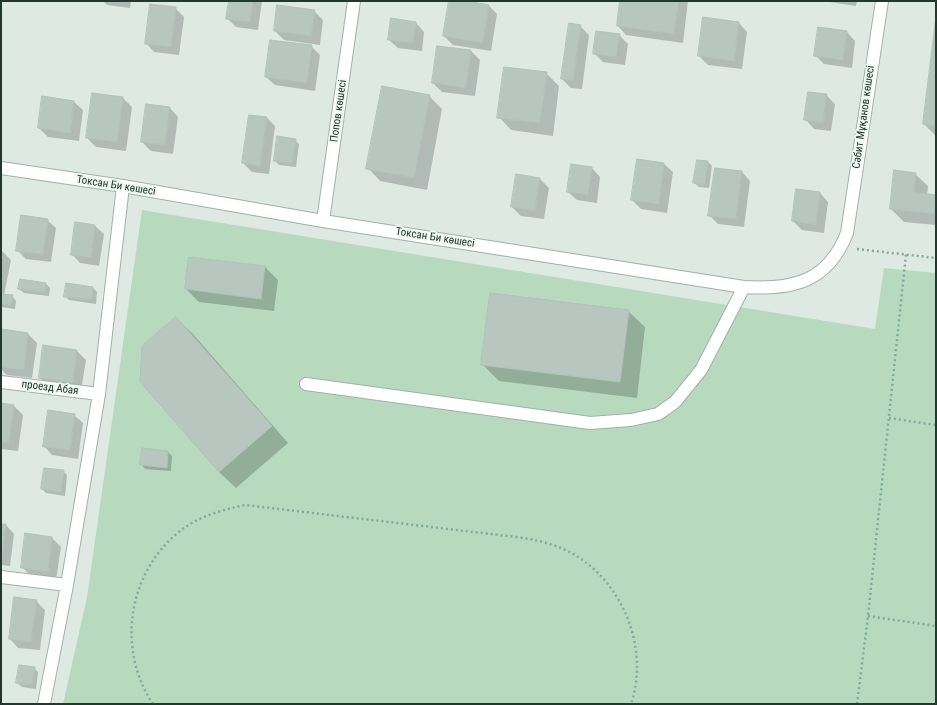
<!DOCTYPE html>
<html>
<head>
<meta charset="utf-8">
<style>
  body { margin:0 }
  #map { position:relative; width:937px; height:705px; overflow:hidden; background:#dee9e4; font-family:"Roboto Condensed",sans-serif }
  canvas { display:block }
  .frame { position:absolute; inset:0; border:2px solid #203830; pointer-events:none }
</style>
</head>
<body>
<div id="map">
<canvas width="937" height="705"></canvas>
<div class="frame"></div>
</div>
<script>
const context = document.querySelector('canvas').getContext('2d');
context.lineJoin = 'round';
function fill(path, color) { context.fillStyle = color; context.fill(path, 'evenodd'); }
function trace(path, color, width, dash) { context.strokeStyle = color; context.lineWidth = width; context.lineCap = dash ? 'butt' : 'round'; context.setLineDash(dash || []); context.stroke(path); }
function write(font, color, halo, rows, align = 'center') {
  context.font = font + ' "Roboto Condensed",sans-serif'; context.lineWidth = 3.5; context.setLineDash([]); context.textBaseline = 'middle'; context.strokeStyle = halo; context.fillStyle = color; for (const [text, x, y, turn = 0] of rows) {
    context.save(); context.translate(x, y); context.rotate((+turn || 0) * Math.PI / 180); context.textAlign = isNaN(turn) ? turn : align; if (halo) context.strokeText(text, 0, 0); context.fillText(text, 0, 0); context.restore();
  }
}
const green = new Path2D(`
  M 142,210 L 875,329 L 884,268 L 936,273 L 936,704 L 63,704 L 87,597 Z`);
const shadow = new Path2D(`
  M 103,1 L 131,1 L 130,8 L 107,5 Z
  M 230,1 L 262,1 L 258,30 L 236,27 L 227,18 Z
  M 450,1 L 461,1 L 489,6 L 497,14 L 491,51 L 453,45 L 444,36 Z
  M 621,1 L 688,1 L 683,43 L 626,35 L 618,26 Z
  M 823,1 L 857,1 L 856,6 Z
  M 175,8 L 184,17 L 179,55 L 154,52 L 146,43 Z
  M 314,11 L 323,20 L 320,45 L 284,40 L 275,31 Z
  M 416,23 L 424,32 L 422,51 L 398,48 L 389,40 Z
  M 739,23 L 747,32 L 742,69 L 708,65 L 699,56 Z
  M 936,25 L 936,136 L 924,124 Z
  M 580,26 L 589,35 L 582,89 L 571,88 L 562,79 Z
  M 847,32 L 855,41 L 852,68 L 824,64 L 815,55 Z
  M 619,35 L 628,44 L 625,65 L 603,62 L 594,53 Z
  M 311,46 L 320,55 L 315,91 L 275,85 L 266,77 Z
  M 471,51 L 480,60 L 475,96 L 442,92 L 433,83 Z
  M 546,73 L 559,86 L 553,136 L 511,130 L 499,117 Z
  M 93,94 L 123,98 L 132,107 L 126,151 L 96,147 L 87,138 Z
  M 826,95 L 835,104 L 831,131 L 814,129 L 806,120 Z
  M 429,96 L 442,109 L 427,190 L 380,181 L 368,168 Z
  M 43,97 L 74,102 L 83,110 L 79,141 L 48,137 L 39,128 Z
  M 170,108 L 178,117 L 173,154 L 151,151 L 142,142 Z
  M 267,118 L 275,126 L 269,174 L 252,172 L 243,163 Z
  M 295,140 L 299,144 L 296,167 L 279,165 L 275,161 Z
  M 708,162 L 712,166 L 709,188 L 699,187 L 694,183 Z
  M 664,164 L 673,172 L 667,213 L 641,209 L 632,200 Z
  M 592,168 L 600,177 L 597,203 L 577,200 L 568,192 Z
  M 742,172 L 750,181 L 744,227 L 718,224 L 709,215 Z
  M 915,174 L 928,186 L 927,195 L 936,196 L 936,225 L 904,222 L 891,209 Z
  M 517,175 L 540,179 L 549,188 L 544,219 L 521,216 L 512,207 Z
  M 820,193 L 828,202 L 824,233 L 802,230 L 793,221 Z
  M 47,220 L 56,228 L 51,262 L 26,259 L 17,250 Z
  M 76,223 L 95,226 L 104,234 L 99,266 L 80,263 L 72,254 Z
  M 1,250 L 11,260 L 4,295 L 12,296 L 16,301 L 15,309 L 1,307 Z
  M 265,267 L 278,280 L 274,311 L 199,302 L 186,289 Z
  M 46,284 L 50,288 L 49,296 L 24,293 L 19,289 Z
  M 67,284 L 93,288 L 97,292 L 96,304 L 69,300 L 65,296 Z
  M 628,311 L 645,327 L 637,398 L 499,381 L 482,364 Z
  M 176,318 L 193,334 L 288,443 L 236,488 L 219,472 L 141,381 Z
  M 3,331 L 28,334 L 37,343 L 32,378 L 7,375 L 1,369 L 1,345 Z
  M 44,347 L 77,351 L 86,360 L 81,391 L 49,387 L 40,378 Z
  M 1,404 L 14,406 L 23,415 L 18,451 L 1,449 Z
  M 74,415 L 83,423 L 78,459 L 52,455 L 44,446 Z
  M 143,449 L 168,452 L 172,456 L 171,471 L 145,469 L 141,464 Z
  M 63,471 L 67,475 L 65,496 L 46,493 L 42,489 Z
  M 1,525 L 6,525 L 14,534 L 10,566 L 1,565 Z
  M 26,534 L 52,538 L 61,547 L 56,580 L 31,576 L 22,567 Z
  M 36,601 L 45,610 L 40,650 L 18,648 L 10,639 Z
  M 34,668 L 38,672 L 36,689 L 22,687 L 17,683 Z`);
const building = new Path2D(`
  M 229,1 L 253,1 L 250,22 L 226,19 Z
  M 449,1 L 467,1 L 489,5 L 483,43 L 443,36 Z
  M 620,1 L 679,1 L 674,34 L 617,26 Z
  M 150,4 L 176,7 L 171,47 L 145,44 Z
  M 277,5 L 315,10 L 311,36 L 274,31 Z
  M 703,17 L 739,22 L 734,61 L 698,56 Z
  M 936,17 L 936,126 L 923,124 Z
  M 391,18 L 416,22 L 413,43 L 388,40 Z
  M 569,23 L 581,25 L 573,81 L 561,79 Z
  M 818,27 L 847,31 L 843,60 L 814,56 Z
  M 596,31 L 620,34 L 616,57 L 593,54 Z
  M 270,40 L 312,45 L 307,83 L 265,77 Z
  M 437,46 L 471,50 L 466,88 L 432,83 Z
  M 504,67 L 547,72 L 540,123 L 497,118 Z
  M 382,86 L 430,95 L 414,178 L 366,169 Z
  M 808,92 L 827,94 L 823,123 L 804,120 Z
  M 92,93 L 123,97 L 117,142 L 86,138 Z
  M 42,96 L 74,101 L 70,133 L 38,128 Z
  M 146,104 L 170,107 L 165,145 L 141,142 Z
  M 249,115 L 267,117 L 260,166 L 242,163 Z
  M 277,136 L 296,139 L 292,164 L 274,161 Z
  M 637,159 L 664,163 L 659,204 L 631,200 Z
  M 697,160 L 708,161 L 705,185 L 693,183 Z
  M 571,164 L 592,167 L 588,195 L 567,192 Z
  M 715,168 L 742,171 L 736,219 L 708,216 Z
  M 894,170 L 916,173 L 914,192 L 936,195 L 936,214 L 890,209 Z
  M 516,174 L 540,178 L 535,211 L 511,207 Z
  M 796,189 L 820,192 L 816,225 L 792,221 Z
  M 21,215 L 48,219 L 43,254 L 16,251 Z
  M 75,222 L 95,225 L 91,258 L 71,255 Z
  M 189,257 L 265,266 L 261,299 L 185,289 Z
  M 20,279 L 46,283 L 45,293 L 18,289 Z
  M 66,283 L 93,287 L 92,300 L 64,297 Z
  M 490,293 L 629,310 L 620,382 L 481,365 Z
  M 1,294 L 13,295 L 11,306 L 1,304 Z
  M 176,317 L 272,426 L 219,472 L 140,382 L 142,346 Z
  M 2,329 L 28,333 L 24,370 L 1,367 Z
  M 43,345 L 77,350 L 73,383 L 39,378 Z
  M 1,403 L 14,405 L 9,443 L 1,442 Z
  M 48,410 L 75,414 L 70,450 L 43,447 Z
  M 142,448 L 168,451 L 167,468 L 140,465 Z
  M 44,468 L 64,470 L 61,492 L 41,489 Z
  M 1,524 L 6,524 L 2,558 L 1,558 Z
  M 25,533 L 52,537 L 48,572 L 21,568 Z
  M 14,597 L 37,600 L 31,642 L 9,639 Z
  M 19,665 L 35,667 L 32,685 L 16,683 Z`);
const path = new Path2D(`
  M 857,249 L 936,258
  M 889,418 L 936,425
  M 868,616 L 936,626
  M 153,704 C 116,649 128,572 180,531 C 199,516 222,510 245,505 L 516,537 C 532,539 546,542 561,548 C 619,572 651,645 631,704
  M 857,704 L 868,616 L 906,254`);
const minor = new Path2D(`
  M 1,168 L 123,186 L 323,221 L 744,287 C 793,290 828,282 847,233 L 882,1
  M 323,221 L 354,1
  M 1,382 L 99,394
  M 306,384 L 590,423 L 631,420 L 658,414 L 675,402 L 701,370 L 744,287
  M 1,577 L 67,585
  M 44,704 L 67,585 L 99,394 L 123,186`);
const streetNames = [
  ["Попов көшесі",339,111,-82],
  ["Сәбит Мұқанов көшесі",864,117,-82],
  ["Токсан Би көшесі",116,186,9],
  ["Токсан Би көшесі",435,238,9],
  ["проезд Абая",50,388,7]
];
fill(green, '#b7dabf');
fill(shadow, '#0003');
fill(building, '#b7c6bf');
trace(building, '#b1c2ba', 1);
trace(minor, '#a1b0aa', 14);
trace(path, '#80ab9c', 2.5, [2, 3]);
trace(minor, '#fff', 12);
write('11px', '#203830', '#eef6f2', streetNames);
</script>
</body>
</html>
